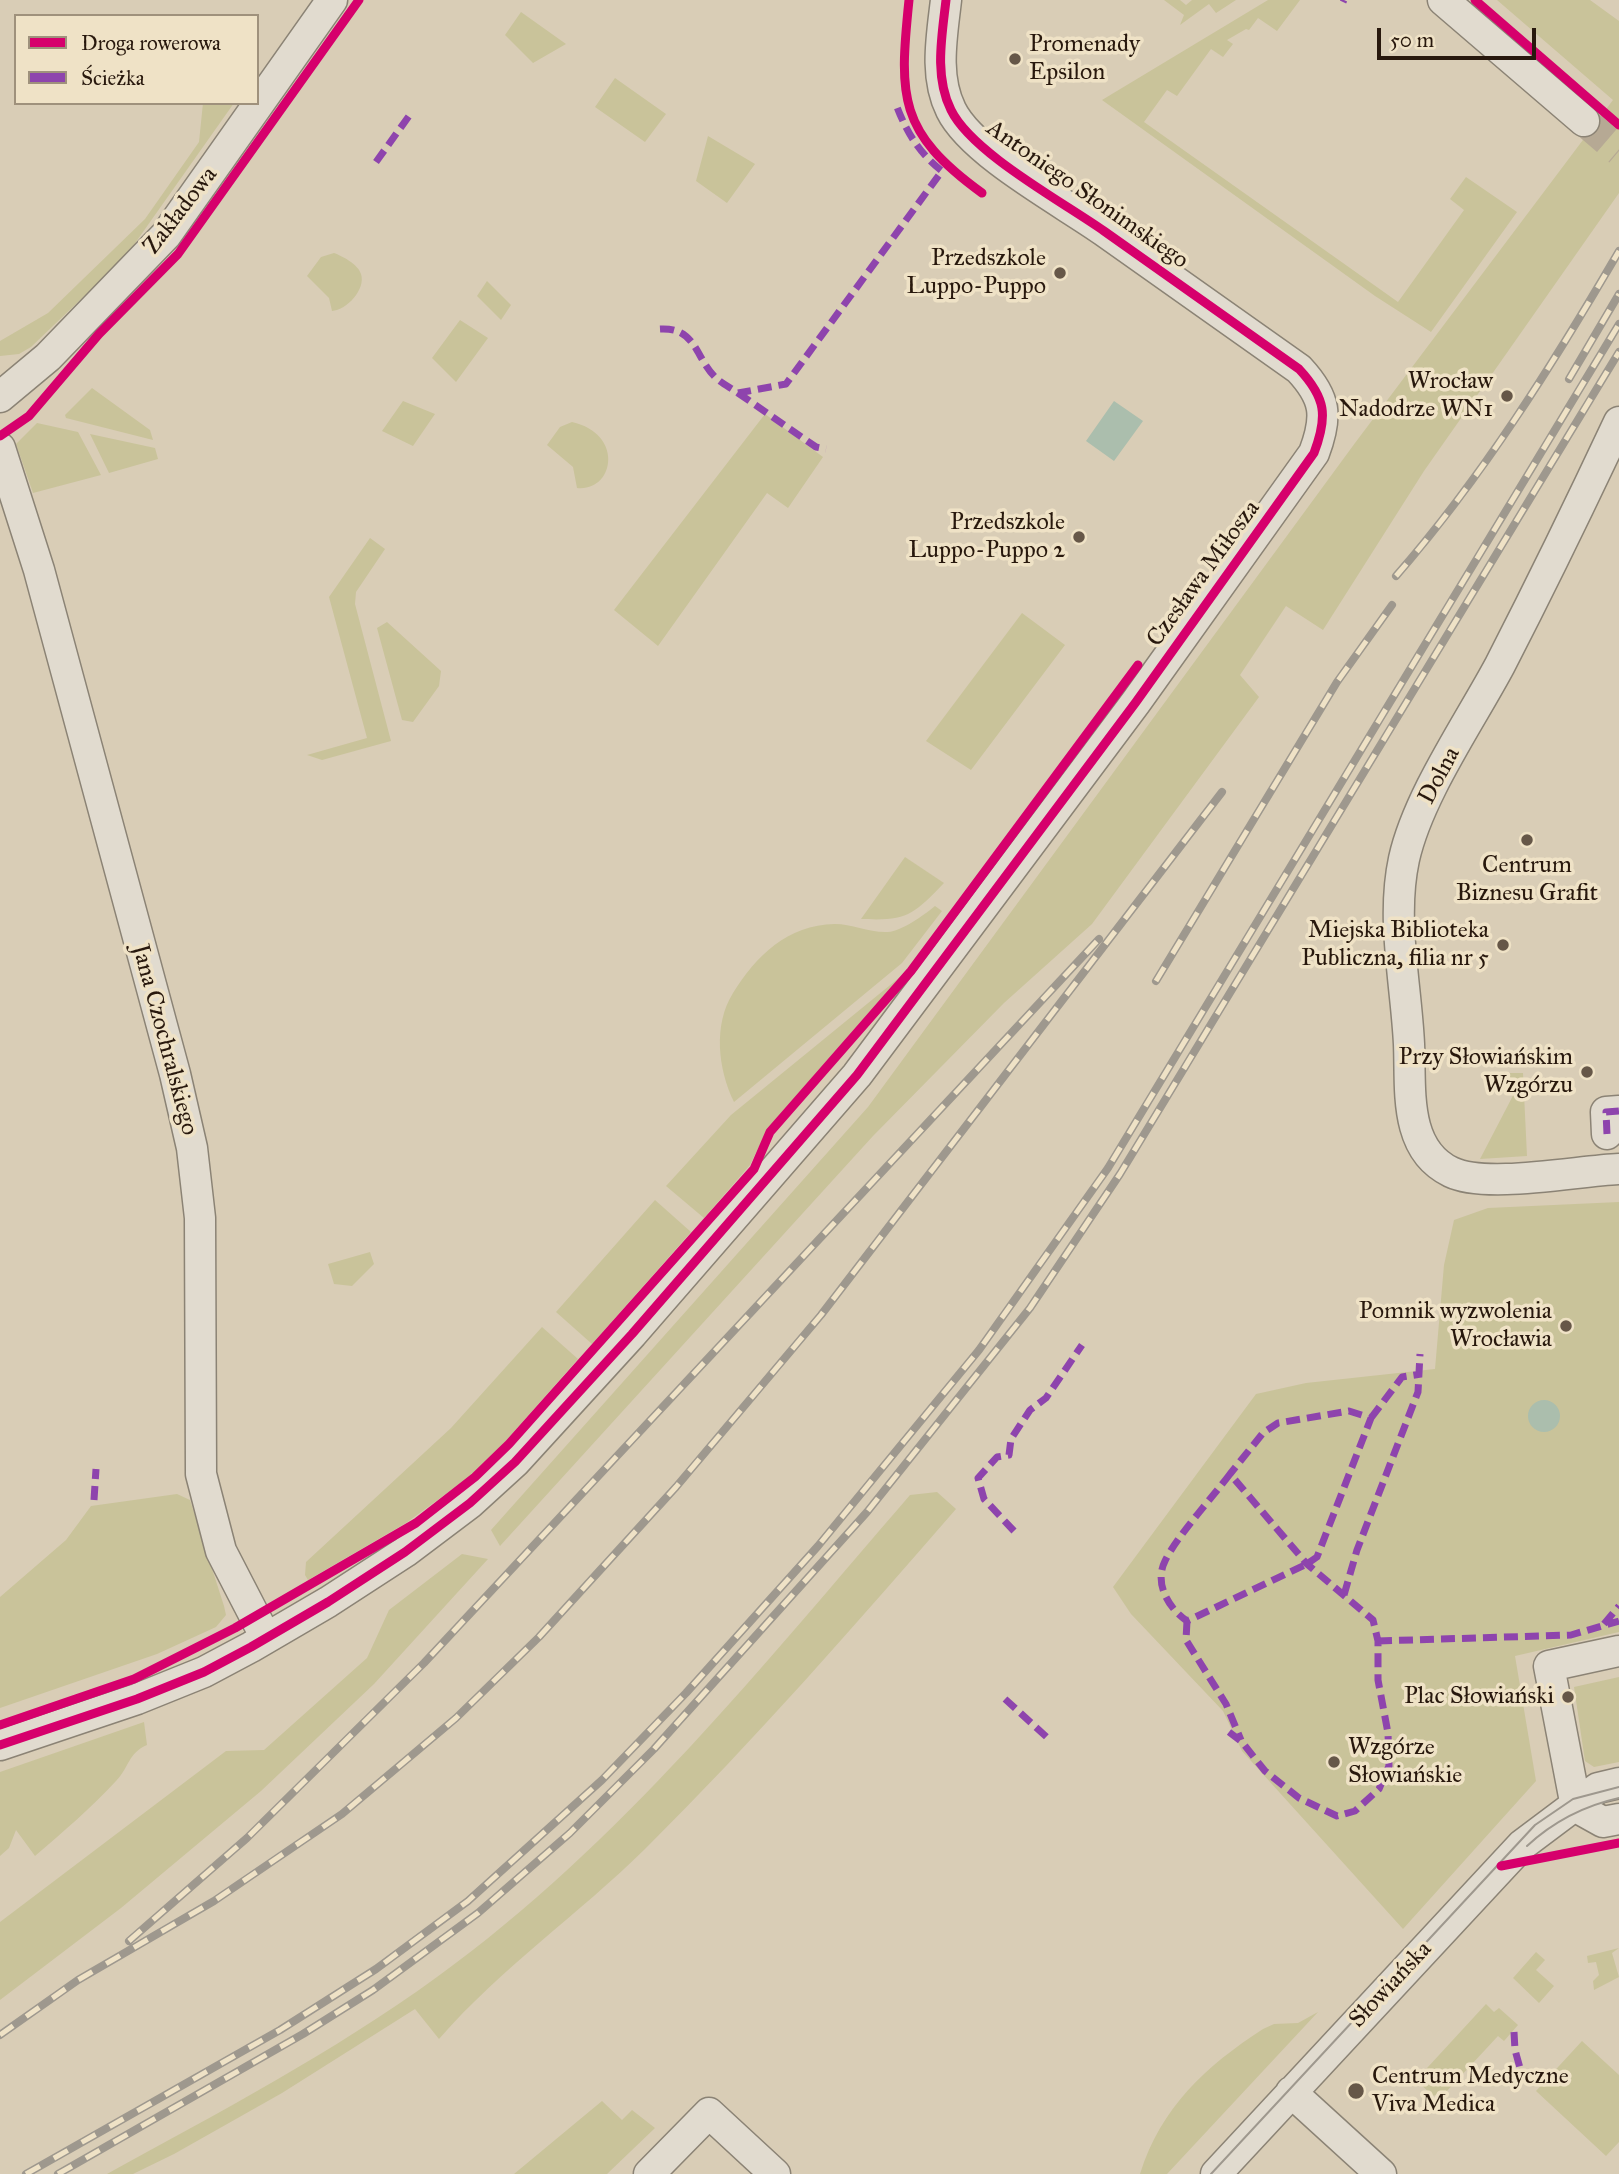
<!DOCTYPE html>
<html>
<head>
<meta charset="utf-8">
<style>
  body { margin:0 }
  #map { position:relative; width:1619px; height:2174px; overflow:hidden; background:#d9cdb6; font-family:"IM FELL Great Primer",serif }
  canvas { display:block }
  .legend { position:absolute; left:14px; top:14px; width:245px; height:91px; box-sizing:border-box; background:#efe2c6; border:2px solid #9f917c; margin:0; padding:9px 12px; list-style:none; font-size:21px; color:#28180d }
  .legend li { display:flex; align-items:center; gap:14px; height:35px }
  .legend b { width:35px; border:2px solid #9f917c }
  .scale { position:absolute; left:1377px; top:28px; width:159px; height:32px; box-sizing:border-box; border:4px solid #28180d; border-top:0; padding-left:9px; font-size:21px; line-height:24px; white-space:nowrap; color:#28180d; -webkit-text-stroke:5px #efe2c6; paint-order:stroke }
</style>
</head>
<body>
<div id="map">
<canvas width="1619" height="2174"></canvas>
<ul class="legend">
<li><b style="height:9px;background:#d6006c"></b>Droga rowerowa</li>
<li><b style="height:9px;background:#8e44ad"></b>Ścieżka</li>
</ul>
<div class="scale">50 m</div>
</div>
<script>
const context = document.querySelector('canvas').getContext('2d');
context.lineJoin = 'round';
function fill(path, color) { context.fillStyle = color; context.fill(path, 'evenodd'); }
function trace(path, color, width, dash) { context.strokeStyle = color; context.lineWidth = width; context.lineCap = dash ? 'butt' : 'round'; context.setLineDash(dash || []); context.stroke(path); }
function write(font, color, halo, rows, align = 'center') {
  context.font = font + ' "IM FELL Great Primer",serif'; context.lineWidth = 7; context.setLineDash([]); context.textBaseline = 'middle'; context.strokeStyle = halo; context.fillStyle = color; for (const [text, x, y, turn = 0] of rows) {
    context.save(); context.translate(x, y); context.rotate((+turn || 0) * Math.PI / 180); context.textAlign = isNaN(turn) ? turn : align; if (halo) context.strokeText(text, 0, 0); context.fillText(text, 0, 0); context.restore();
  }
}
const green = new Path2D(`
  M 1164,0 L 1180,0 L 1186,5 L 1192,0 L 1236,0 L 1216,13 L 1209,4 L 1180,25 L 1184,15 Z
  M 1268,0 L 1300,0 L 1277,31 L 1258,18 L 1249,30 L 1246,29 L 1227,40 L 1233,44 L 1223,57 L 1211,49 L 1177,96 L 1167,90 L 1144,122 L 1398,302 L 1464,210 L 1450,199 L 1466,177 L 1517,212 L 1431,332 L 1375,296 L 1102,100 Z
  M 1497,0 L 1590,0 L 1619,21 L 1619,193 L 1424,471 L 1323,630 L 1286,606 L 1240,675 L 1259,697 L 1092,924 L 1004,1003 L 873,1136 L 500,1546 L 491,1530 L 868,1107 L 1355,443 L 1613,100 Z
  M 521,12 L 566,44 L 533,63 L 505,35 Z
  M 615,78 L 666,114 L 645,142 L 595,107 Z
  M 203,103 L 234,103 L 126,256 L 31,347 L 19,354 L 0,356 L 0,341 L 48,313 L 145,219 L 199,142 Z
  M 708,136 L 755,164 L 727,203 L 696,181 Z
  M 334,253 C 342,256 358,264 361,274 C 366,289 347,310 332,311 L 329,298 L 307,276 L 321,257 Z
  M 487,281 L 511,305 L 501,320 L 477,296 Z
  M 460,320 L 488,338 L 456,382 L 432,358 Z
  M 92,388 L 150,430 L 153,440 L 66,418 L 65,415 Z
  M 403,401 L 435,414 L 413,446 L 382,431 Z
  M 765,414 L 823,457 L 788,508 L 767,493 L 658,646 L 614,610 Z
  M 572,422 C 625,434 614,492 577,488 L 573,467 L 547,445 L 560,427 Z
  M 37,423 L 78,432 L 101,475 L 33,493 L 16,444 Z
  M 90,434 L 155,448 L 158,459 L 109,473 Z
  M 370,538 L 385,549 L 356,592 L 355,604 L 391,741 L 322,760 L 307,755 L 367,738 L 329,597 Z
  M 1022,613 L 1065,645 L 971,770 L 926,741 Z
  M 387,622 L 441,671 L 439,686 L 413,722 L 402,720 L 377,628 Z
  M 905,857 L 944,883 C 912,916 907,921 861,919 Z
  M 935,906 L 942,911 L 902,963 L 734,1102 C 718,1069 713,1025 733,993 C 756,956 787,925 835,924 C 852,924 870,933 888,932 C 902,931 924,915 935,906 Z
  M 900,977 L 768,1128 L 750,1165 L 704,1218 L 666,1186 L 731,1115 Z
  M 1510,1073 L 1523,1073 L 1527,1156 L 1480,1159 L 1518,1086 L 1505,1084 Z
  M 655,1200 L 691,1232 L 592,1344 L 556,1312 Z
  M 1619,1202 L 1619,1632 L 1515,1656 L 1536,1781 L 1403,1929 L 1242,1751 L 1223,1711 L 1131,1614 L 1113,1587 L 1256,1394 L 1306,1383 L 1435,1369 L 1444,1265 L 1454,1220 L 1488,1208 Z
  M 370,1252 L 374,1264 L 352,1286 L 334,1284 L 328,1264 Z
  M 542,1327 L 578,1359 L 488,1461 L 469,1477 L 406,1523 L 308,1580 L 305,1575 L 306,1562 L 451,1428 Z
  M 937,1492 L 956,1509 C 855,1625 755,1740 645,1849 C 579,1914 501,1968 439,2039 L 415,2009 L 282,2093 L 174,2154 L 133,2174 L 107,2174 C 218,2113 334,2052 437,1977 C 620,1845 764,1664 910,1495 Z
  M 177,1494 L 190,1500 L 224,1606 L 226,1615 L 216,1627 L 157,1654 L 0,1708 L 0,1597 L 66,1540 L 91,1506 Z
  M 462,1554 L 488,1559 L 374,1684 L 261,1791 L 121,1908 L 0,2000 L 0,1922 L 226,1751 L 264,1750 L 367,1658 L 389,1610 Z
  M 1619,1677 L 1619,1762 L 1594,1767 L 1585,1761 L 1574,1687 Z
  M 144,1722 L 147,1745 C 128,1753 129,1768 116,1781 C 91,1808 63,1832 35,1856 L 16,1830 L 9,1848 L 0,1856 L 0,1772 Z
  M 1619,1948 L 1612,1953 L 1619,1977 L 1594,1990 L 1593,1981 L 1599,1975 L 1596,1962 L 1588,1963 L 1587,1956 Z
  M 1536,1952 L 1545,1960 L 1536,1970 L 1554,1986 L 1539,2003 L 1513,1978 Z
  M 1486,2004 L 1494,2012 L 1499,2008 L 1518,2025 L 1504,2041 L 1498,2036 L 1446,2092 L 1433,2096 L 1416,2080 Z
  M 1318,2012 L 1167,2174 L 1140,2174 C 1161,2107 1206,2066 1263,2029 L 1274,2024 L 1298,2023 Z
  M 1582,2041 L 1619,2075 L 1619,2142 L 1606,2156 L 1536,2091 Z
  M 602,2101 L 622,2120 L 632,2110 L 655,2128 L 607,2174 L 514,2174 Z`);
const water = new Path2D(`
  M 1114,401 L 1143,421 L 1114,461 L 1086,441 Z
  M1528 1416a16 16 0 1 1 32 0a16 16 0 1 1-32 0Z`);
const minorTunnel = new Path2D(`
  M 1584,121 L 1619,151`);
const minor = new Path2D(`
  M 1443,0 L 1584,121
  M 0,397 L 48,357 L 166,235 L 332,0
  M 1619,422 C 1581,503 1541,585 1500,665 C 1469,723 1418,796 1404,859 C 1391,919 1406,983 1409,1044 C 1411,1088 1403,1149 1451,1172 C 1486,1189 1576,1171 1619,1169
  M 0,448 L 39,570 L 175,1074 L 192,1148 L 200,1218 L 201,1474 L 221,1551 L 266,1638
  M 1607,1134 L 1606,1112 L 1619,1111
  M 0,1745 L 137,1699 L 204,1672 L 251,1647 L 328,1602 L 405,1552 L 470,1503 L 515,1462 L 632,1334 L 857,1075 L 1136,702 L 1314,453 C 1328,416 1326,398 1299,369 C 1234,323 1169,277 1104,231 C 1063,202 972,153 951,110 C 934,76 942,36 946,0
  M 1576,1807 L 1549,1666 L 1619,1651
  M 1576,1807 L 1603,1822 L 1619,1819
  M 1291,2092 L 1381,2174
  M 649,2174 L 709,2113 L 775,2174
  M 1216,2174 L 1522,1845 L 1598,1788 L 1619,1783`);
const tram = new Path2D(`
  M 1527,1846 C 1554,1821 1583,1806 1619,1798
  M 1211,2174 L 1535,1825 L 1573,1799 L 1619,1787`);
const rail = new Path2D(`
  M 1569,379 L 1619,294
  M 1396,576 C 1483,476 1552,366 1619,251
  M 1156,981 L 1337,682 L 1392,605
  M 129,1941 L 247,1838 L 424,1663 L 1099,939
  M 0,2035 L 78,1980 L 214,1901 L 342,1814 L 456,1718 L 539,1637 L 676,1487 L 821,1315 L 1222,792
  M 26,2174 L 280,2030 L 376,1969 L 468,1901 L 602,1780 L 686,1693 L 818,1546 L 979,1350 L 1108,1168 L 1619,324
  M 58,2174 L 303,2034 L 373,1990 L 478,1913 L 570,1833 L 654,1749 L 867,1512 L 1030,1308 L 1120,1174 L 1619,352`);
const quiet = new Path2D(`
  M 1343,2 L 1344,0
  M 376,162 L 409,116
  M 660,329 C 696,327 695,357 715,377 C 721,383 731,388 738,393 L 786,384 L 942,171 C 920,154 907,133 897,107
  M 738,393 L 816,447 L 826,449
  M 1607,1134 L 1606,1112 L 1619,1111
  M 1371,1418 L 1402,1377 L 1421,1374
  M 94,1500 L 96,1469
  M 1014,1531 L 984,1499 L 978,1478 L 997,1457 L 1009,1455 L 1011,1439 L 1030,1410 L 1046,1398 L 1082,1345
  M 1344,1595 L 1357,1550 L 1418,1392 L 1420,1354
  M 1187,1621 L 1186,1640 L 1226,1704 L 1241,1740
  M 1604,1624 L 1619,1606
  M 1378,1641 L 1571,1635 L 1619,1621
  M 1005,1699 L 1051,1741
  M 1229,1732 L 1242,1742 L 1265,1771 L 1299,1798 L 1337,1816 L 1355,1811 L 1379,1789 L 1389,1766 L 1388,1733 L 1378,1680 L 1378,1641 L 1373,1620 L 1307,1564 L 1230,1474 C 1212,1498 1177,1536 1165,1561 C 1154,1583 1168,1608 1187,1621 L 1307,1564 L 1317,1557 L 1371,1418 L 1349,1411 L 1278,1423 L 1263,1433 L 1230,1474
  M 1514,2032 L 1515,2050 L 1520,2068`);
const cycleway = new Path2D(`
  M 909,0 C 899,97 898,132 982,193
  M 1475,0 L 1619,125
  M 0,436 L 29,416 L 99,334 L 178,254 L 359,0
  M 0,1725 L 134,1679 L 235,1628 L 416,1523 L 475,1477 L 509,1444 L 754,1169 L 770,1132 L 911,971 L 1138,665
  M 0,1745 L 137,1699 L 204,1672 L 251,1647 L 328,1602 L 405,1552 L 470,1503 L 515,1462 L 632,1334 L 857,1075 L 1136,702 L 1314,453 C 1328,416 1326,398 1299,369 C 1234,323 1169,277 1104,231 C 1063,202 972,153 951,110 C 934,76 942,36 946,0
  M 1501,1866 L 1619,1843`);
const markers = [
  [1015,59,7,"#665748"],
  [1060,273,7,"#665748"],
  [1507,396,7,"#665748"],
  [1079,537,7,"#665748"],
  [1527,840,7,"#665748"],
  [1503,945,7,"#665748"],
  [1587,1072,7,"#665748"],
  [1566,1326,7,"#665748"],
  [1568,1697,7,"#665748"],
  [1334,1762,7,"#665748"],
  [1356,2091,9,"#665748"]
];
const poiNames = [
  ["Promenady",1029,45,"left"],
  ["Epsilon",1029,73,"left"],
  ["Przedszkole",1046,259],
  ["Luppo-Puppo",1046,287],
  ["Wrocław",1493,382],
  ["Nadodrze WN1",1493,410],
  ["Przedszkole",1065,523],
  ["Luppo-Puppo 2",1065,551],
  ["Centrum",1527,866,"center"],
  ["Biznesu Grafit",1527,894,"center"],
  ["Miejska Biblioteka",1489,931],
  ["Publiczna, filia nr 5",1489,959],
  ["Przy Słowiańskim",1573,1058],
  ["Wzgórzu",1573,1086],
  ["Pomnik wyzwolenia",1552,1312],
  ["Wrocławia",1552,1340],
  ["Plac Słowiański",1554,1697],
  ["Wzgórze",1348,1748,"left"],
  ["Słowiańskie",1348,1776,"left"],
  ["Centrum Medyczne",1372,2077,"left"],
  ["Viva Medica",1372,2105,"left"]
];
const streetNames = [
  ["Antoniego Słonimskiego",1087,195,35],
  ["Zakładowa",181,211,-52],
  ["Czesława Miłosza",1204,574,-54],
  ["Dolna",1440,776,-62],
  ["Jana Czochralskiego",164,1040,75],
  ["Słowiańska",1391,1985,-47]
];
fill(green, '#c9c39a');
fill(water, '#abbead');
trace(minorTunnel, '#b6a994', 30, [30, 15]);
trace(minor, '#8b8375', 33);
trace(minor, '#e1dbcf', 30);
trace(tram, '#9e988e', 2);
trace(rail, '#9e988e', 8);
trace(rail, '#efe2c6', 5, [16]);
trace(quiet, '#8e44ad', 7, [14, 7]);
trace(cycleway, '#d6006c', 9);
for (const [x, y, r, color] of markers) { const dot = new Path2D(); dot.arc(x, y, r, 0, 2 * Math.PI); context.fillStyle = color; context.fill(dot); trace(dot, '#efe2c6', 2.5); }
write('24px', '#28180d', '#efe2c6', poiNames, 'right');
write('24px', '#28180d', '#efe2c6', streetNames);
</script>
</body>
</html>
